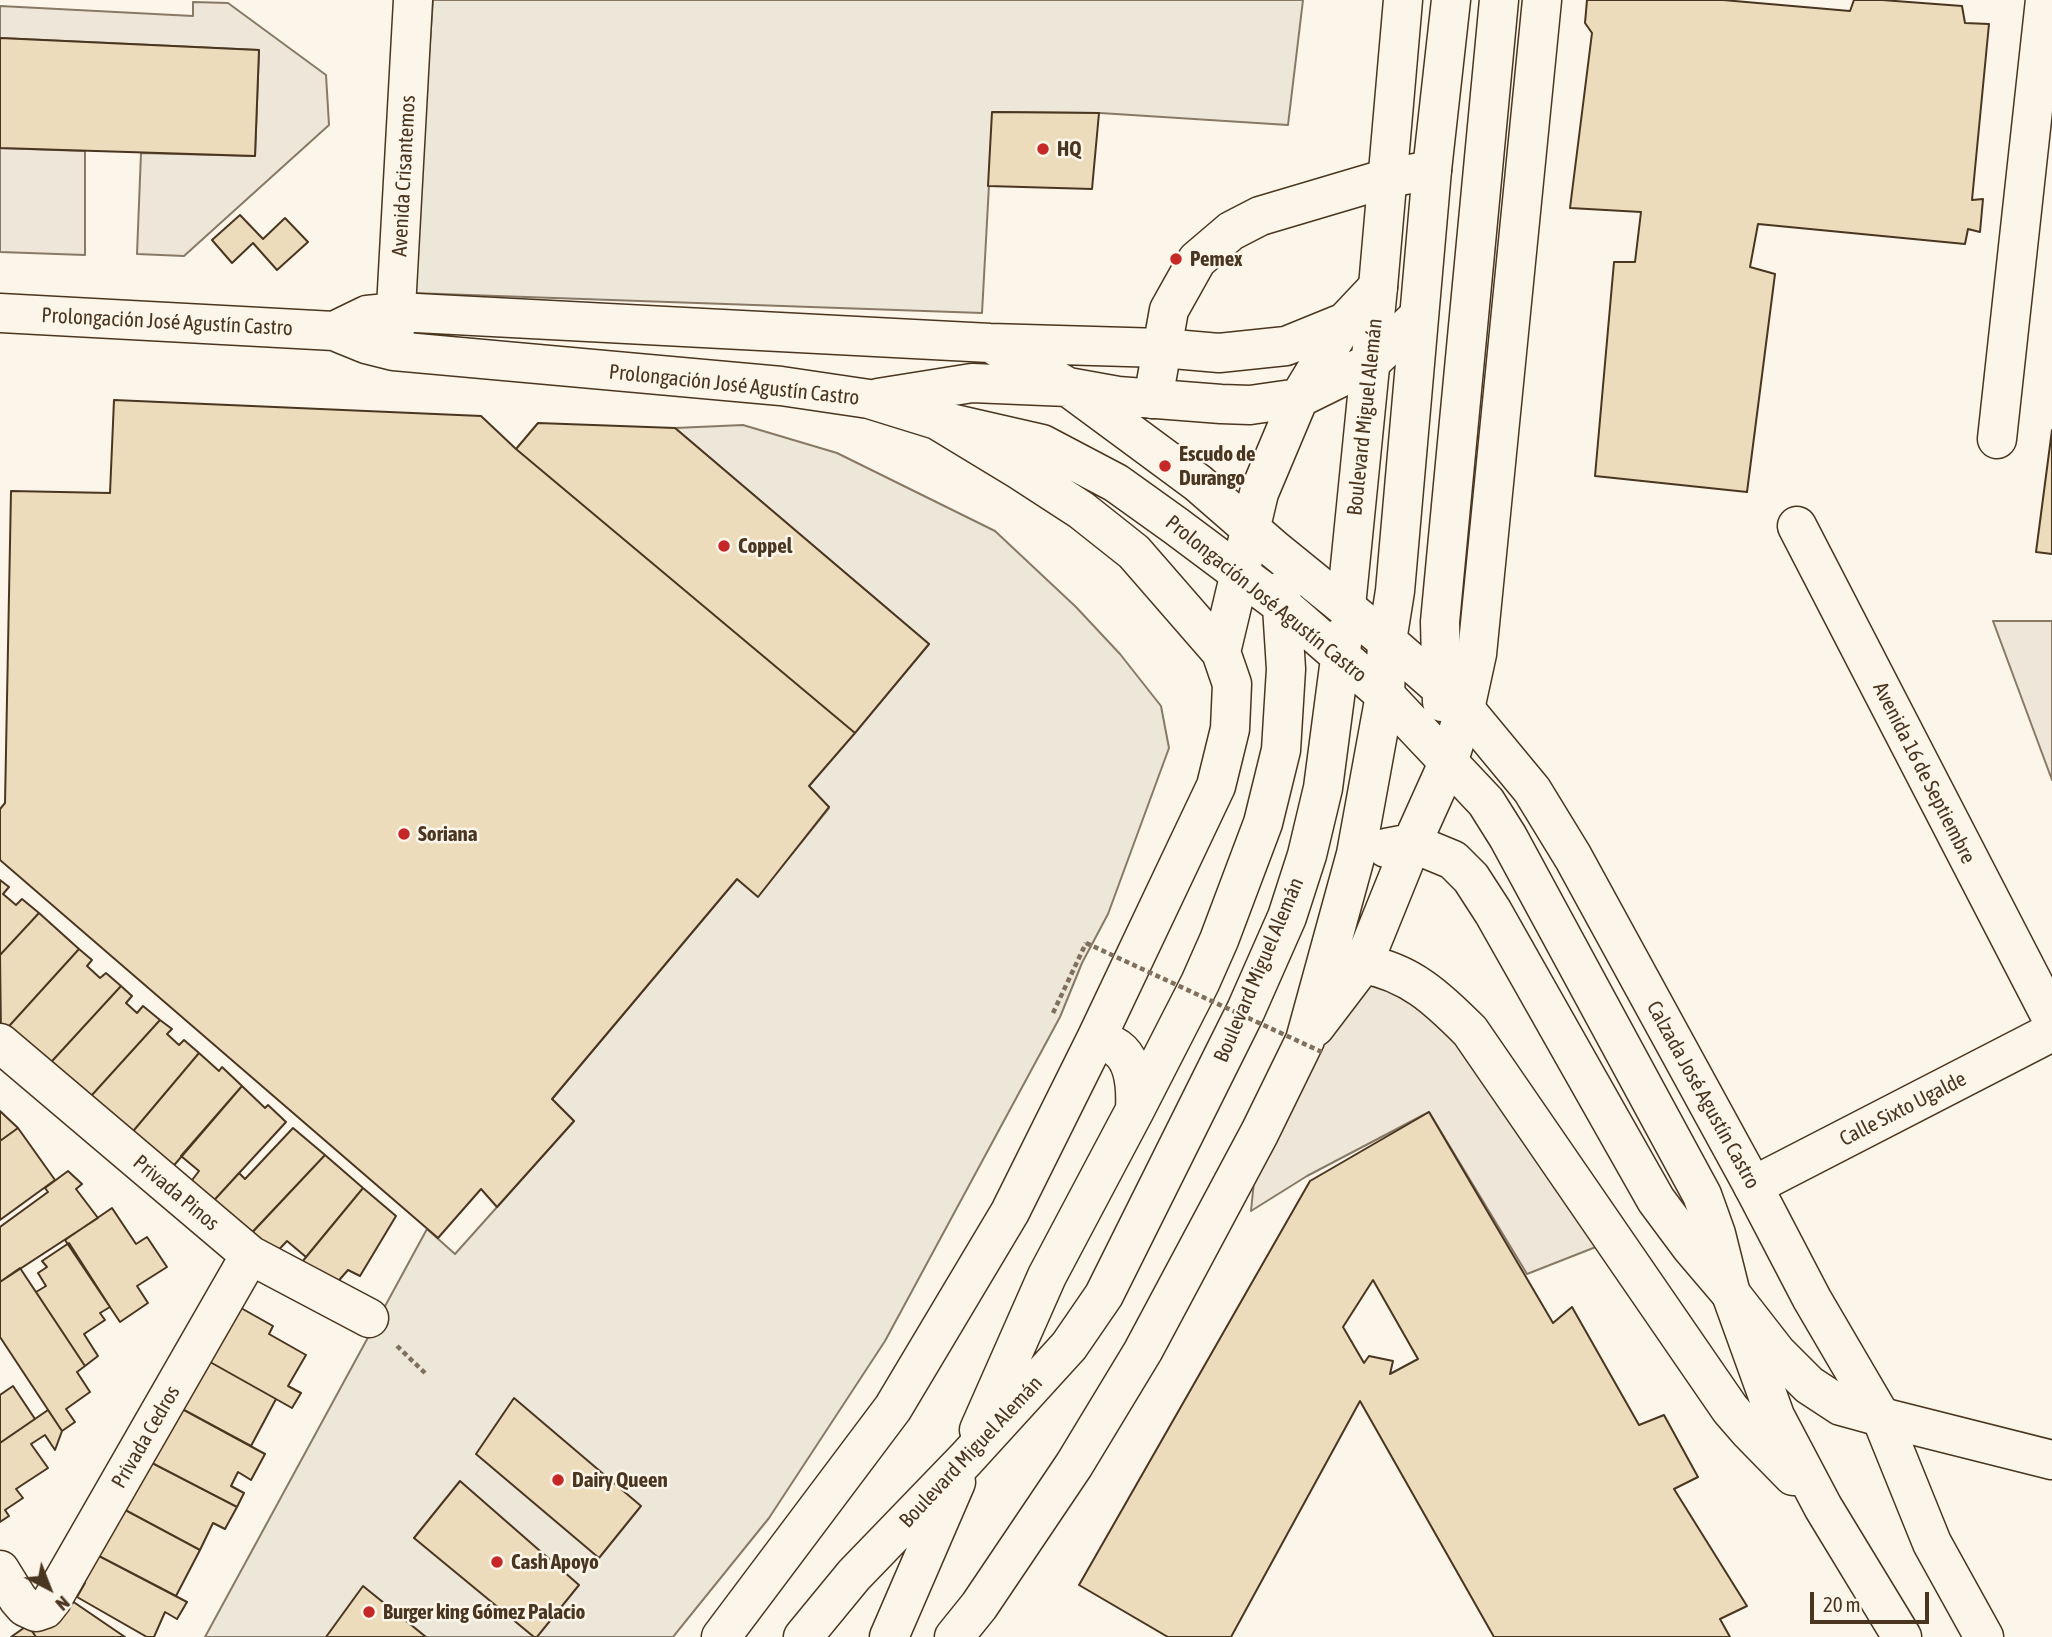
<!DOCTYPE html>
<html>
<head>
<meta charset="utf-8">
<style>
  body { margin:0 }
  #map { position:relative; width:2052px; height:1637px; overflow:hidden; background:#fbf6e9; font-family:"Asap Condensed",sans-serif }
  canvas { display:block }
  .north { position:absolute; left:14px; top:1553px; width:70px; height:70px; -webkit-text-stroke:5px #fbf6e9; paint-order:stroke; rotate:138deg; font-size:19px; font-weight:700; line-height:28px; text-align:center; color:#4a3520 }
  .north::after { content:''; display:block; margin:auto; width:24px; height:32px; background:#4a3520; clip-path:polygon(50% 0,100% 100%,50% 72%,0 100%) }
  .scale { position:absolute; left:1810px; top:1592px; width:119px; height:32px; box-sizing:border-box; border:4px solid #4a3520; border-top:0; padding-left:9px; font-size:21px; line-height:24px; white-space:nowrap; color:#4a3520; -webkit-text-stroke:5px #fbf6e9; paint-order:stroke }
</style>
</head>
<body>
<div id="map">
<canvas width="2052" height="1637"></canvas>
<div class="north">N</div>
<div class="scale">20 m</div>
</div>
<script>
const context = document.querySelector('canvas').getContext('2d');
context.lineJoin = 'round';
function fill(path, color) { context.fillStyle = color; context.fill(path, 'evenodd'); }
function trace(path, color, width, dash) { context.strokeStyle = color; context.lineWidth = width; context.lineCap = dash ? 'butt' : 'round'; context.setLineDash(dash || []); context.stroke(path); }
function write(font, color, halo, rows, align = 'center') {
  context.font = font + ' "Asap Condensed",sans-serif'; context.lineWidth = 5; context.setLineDash([]); context.textBaseline = 'middle'; context.strokeStyle = halo; context.fillStyle = color; for (const [text, x, y, turn = 0] of rows) {
    context.save(); context.translate(x, y); context.rotate((+turn || 0) * Math.PI / 180); context.textAlign = isNaN(turn) ? turn : align; if (halo) context.strokeText(text, 0, 0); context.fillText(text, 0, 0); context.restore();
  }
}
const green = new Path2D(`
  M 193,2 L 228,3 L 326,75 L 329,125 L 184,256 L 137,254 L 141,153 L 255,156 L 259,50 L 0,38 L 0,6 L 193,16 Z
  M 0,148 L 85,151 L 85,255 L 0,252 Z
  M 1993,621 L 2052,621 L 2052,780 Z
  M 1364,972 L 1419,991 L 1606,1243 L 1527,1274 L 1429,1112 L 1307,1176 L 1251,1211 L 1257,1151 Z`);
const parking = new Path2D(`
  M 433,0 L 1303,0 L 1288,125 L 1100,113 L 993,112 L 982,313 L 412,293 Z
  M 743,425 L 837,453 L 995,531 L 1076,607 L 1120,654 L 1161,706 L 1169,748 L 1108,914 L 1082,963 L 1060,1017 L 885,1341 L 769,1518 L 673,1637 L 205,1637 L 427,1229 L 455,1254 L 574,1121 L 552,1099 L 737,879 L 758,896 L 829,808 L 809,786 L 929,644 L 675,428 Z`);
const building = new Path2D(`
  M 1587,0 L 1723,0 L 1850,11 L 1854,0 L 1882,0 L 1962,6 L 1965,23 L 1989,24 L 1972,200 L 1983,199 L 1980,232 L 1968,229 L 1965,244 L 1758,224 L 1750,267 L 1775,274 L 1747,492 L 1595,476 L 1614,262 L 1635,262 L 1641,212 L 1570,208 L 1592,33 L 1585,23 Z
  M 0,38 L 259,50 L 255,156 L 0,148 Z
  M 992,112 L 1099,113 L 1092,189 L 988,186 Z
  M 240,215 L 263,239 L 285,218 L 308,242 L 277,270 L 253,243 L 232,263 L 212,240 Z
  M 114,400 L 481,416 L 516,449 L 855,733 L 809,786 L 829,807 L 758,897 L 737,879 L 552,1099 L 574,1121 L 497,1207 L 481,1189 L 438,1238 L 0,860 L 0,809 L 5,803 L 11,491 L 110,493 Z
  M 538,423 L 675,428 L 929,644 L 855,733 L 516,449 Z
  M 2052,430 L 2052,554 L 2036,552 Z
  M 0,880 L 9,887 L 3,894 L 16,905 L 22,899 L 39,913 L 0,955 Z
  M 39,913 L 79,949 L 1,1035 L 0,955 Z
  M 79,949 L 92,960 L 87,966 L 100,978 L 106,973 L 121,986 L 42,1072 L 1,1035 Z
  M 121,986 L 132,996 L 126,1003 L 137,1013 L 143,1006 L 160,1020 L 82,1106 L 42,1072 Z
  M 160,1020 L 172,1029 L 167,1034 L 179,1045 L 184,1040 L 199,1053 L 124,1142 L 82,1106 Z
  M 199,1053 L 219,1071 L 222,1067 L 242,1086 L 164,1177 L 124,1142 Z
  M 242,1086 L 265,1108 L 268,1105 L 286,1122 L 207,1208 L 186,1188 L 199,1171 L 181,1156 Z
  M 0,1111 L 18,1128 L 0,1141 Z
  M 1429,1112 L 1553,1323 L 1572,1307 L 1639,1425 L 1664,1415 L 1698,1477 L 1674,1489 L 1747,1606 L 1720,1619 L 1730,1637 L 1494,1637 L 1360,1401 L 1231,1637 L 1168,1637 L 1079,1585 L 1310,1181 ZM 1373,1280 L 1418,1359 L 1390,1374 L 1393,1361 L 1369,1356 L 1364,1363 L 1343,1327 Z
  M 18,1128 L 55,1180 L 0,1220 L 0,1141 Z
  M 293,1128 L 325,1155 L 242,1243 L 207,1208 L 239,1173 L 245,1179 Z
  M 325,1155 L 363,1188 L 306,1257 L 287,1241 L 271,1258 L 248,1237 Z
  M 68,1171 L 82,1184 L 76,1189 L 98,1218 L 0,1282 L 0,1227 L 48,1192 L 45,1188 Z
  M 363,1188 L 396,1216 L 360,1276 L 348,1270 L 334,1286 L 302,1262 Z
  M 112,1208 L 136,1244 L 147,1237 L 167,1267 L 137,1286 L 148,1303 L 120,1322 L 65,1240 Z
  M 69,1243 L 110,1307 L 100,1313 L 105,1320 L 84,1334 L 98,1356 L 85,1366 L 36,1292 L 46,1286 L 38,1273 L 47,1267 L 42,1261 Z
  M 20,1268 L 85,1366 L 77,1372 L 90,1392 L 66,1409 L 75,1422 L 62,1431 L 0,1337 L 0,1282 Z
  M 209,1290 L 273,1326 L 269,1334 L 306,1355 L 288,1386 L 301,1393 L 292,1408 L 178,1344 Z
  M 178,1344 L 276,1399 L 251,1446 L 173,1404 Z
  M 13,1386 L 35,1419 L 0,1443 L 0,1395 Z
  M 514,1398 L 641,1506 L 599,1558 L 476,1454 Z
  M 173,1404 L 265,1454 L 251,1480 L 238,1472 L 231,1486 L 244,1493 L 237,1507 L 125,1449 Z
  M 48,1410 L 62,1431 L 55,1450 L 45,1435 L 31,1444 L 48,1468 L 16,1489 L 23,1498 L 5,1510 L 9,1516 L 0,1522 L 0,1443 Z
  M 125,1449 L 237,1507 L 225,1529 L 213,1523 L 200,1550 L 101,1497 Z
  M 460,1481 L 579,1585 L 537,1637 L 534,1637 L 414,1538 Z
  M 101,1497 L 200,1550 L 176,1596 L 99,1556 Z
  M 99,1556 L 187,1602 L 177,1619 L 165,1612 L 154,1637 L 147,1637 L 77,1597 L 85,1583 L 74,1577 Z
  M 363,1586 L 426,1637 L 326,1637 Z
  M 53,1588 L 125,1637 L 36,1637 L 28,1625 Z
  M 28,1625 L 36,1637 L 11,1637 Z`);
const path = new Path2D(`
  M 1053,1013 L 1086,943
  M 397,1346 L 425,1373`);
const minor = new Path2D(`
  M 394,344 L 413,0
  M 1153,399 L 1169,310 L 1197,260 L 1231,231 L 1260,216 L 1388,178 L 1432,170
  M 1997,439 L 2045,0
  M 1797,526 L 2052,1019
  M 0,1043 L 250,1255 L 369,1318
  M 1753,1186 L 2052,1032
  M 1881,1417 L 2052,1460
  M 0,1570 L 18,1599 L 25,1607 L 36,1612 L 45,1609 L 52,1600 L 250,1255`);
const major = new Path2D(`
  M 1451,0 L 1432,170 L 1395,591 L 1387,641 L 1465,709 L 1532,790 L 1573,857 L 1753,1186 L 1812,1299 L 1881,1417 L 1932,1543 L 1984,1637
  M 1346,606 L 1378,287 L 1403,0
  M 1385,695 L 1486,802 L 1508,837 L 1702,1195 L 1716,1234 L 1731,1294 L 1775,1416 L 1823,1507 L 1902,1637
  M 1442,702 L 1440,622 L 1499,0
  M 1363,964 C 1410,972 1438,999 1470,1031 L 1730,1409 L 1750,1432 L 1793,1476`);
const highway = new Path2D(`
  M 0,313 L 334,331 L 366,344 L 394,351 L 781,386 L 869,399 L 937,420 L 1042,444 L 1116,483 L 1176,526 L 1283,606 L 1385,695
  M 334,331 L 367,315 L 397,312 L 990,343 L 1162,348 L 1219,353 L 1286,346 L 1345,322
  M 878,398 L 972,383 L 1068,387 L 1118,396 L 1221,404 L 1250,405 L 1299,398 L 1370,363 L 1418,317
  M 1221,652 L 1259,493 L 1299,398 L 1345,322 L 1378,287
  M 1386,848 L 1412,843 L 1453,860 L 1471,878 L 1493,912 L 1656,1200 L 1691,1247 L 1731,1294 L 1777,1353 L 1809,1385 L 1841,1406 L 1881,1417
  M 1315,1027 L 1363,964 L 1412,843 L 1448,763 L 1465,709 L 1477,654 L 1542,0
  M 1097,1037 C 1104,1040 1111,1044 1117,1048 C 1135,1061 1136,1090 1135,1110
  M 979,1430 L 1047,1276 L 1135,1110 L 1200,983 L 1219,940 L 1263,823 L 1281,750 L 1286,669 L 1281,591
  M 721,1637 L 893,1408 L 1010,1212 L 1097,1037 L 1216,786 L 1230,729 L 1232,684 L 1221,652 L 1134,552 L 1081,510 L 1021,471 L 937,420
  M 803,1637 L 854,1575 L 966,1459 L 1069,1346 L 1104,1295 L 1246,1010 L 1287,917 L 1307,855 L 1323,788 L 1343,636
  M 889,1637 L 956,1482
  M 954,1637 L 979,1606 L 1074,1465 L 1143,1351 L 1260,1132 L 1305,1040 L 1356,854 L 1385,695 L 1387,641 L 1275,550 L 1198,483 L 1068,387 L 990,343`);
const pathBridge = new Path2D(`
  M 1086,943 L 1324,1053`);
const markers = [
  [1043,149,7,"#c62828"],
  [1176,259,7,"#c62828"],
  [1165,466,7,"#c62828"],
  [724,546,7,"#c62828"],
  [404,834,7,"#c62828"],
  [558,1480,7,"#c62828"],
  [497,1562,7,"#c62828"],
  [369,1612,7,"#c62828"]
];
const poiNames = [
  ["HQ",1057,149],
  ["Pemex",1190,259],
  ["Escudo de",1179,454],
  ["Durango",1179,478],
  ["Coppel",738,546],
  ["Soriana",418,834],
  ["Dairy Queen",572,1480],
  ["Cash Apoyo",511,1562],
  ["Burger king Gómez Palacio",383,1612]
];
const streetNames = [
  ["Avenida Crisantemos",404,176,-87],
  ["Prolongación José Agustín Castro",167,322,3],
  ["Prolongación José Agustín Castro",734,385,6],
  ["Boulevard Miguel Alemán",1365,417,-84],
  ["Prolongación José Agustín Castro",1266,599,39],
  ["Avenida 16 de Septiembre",1924,773,63],
  ["Boulevard Miguel Alemán",1259,970,-67],
  ["Calzada José Agustín Castro",1703,1095,61],
  ["Calle Sixto Ugalde",1903,1109,-27],
  ["Privada Pinos",176,1193,40],
  ["Privada Cedros",146,1437,-60],
  ["Boulevard Miguel Alemán",971,1452,-47]
];
fill(green, '#ede6d9');
trace(green, '#887966', 2);
fill(parking, '#ede7d9');
trace(parking, '#887966', 2);
fill(building, '#ecdcbc');
trace(building, '#4a3520', 2);
trace(minor, '#4a3520', 41);
trace(major, '#4a3520', 41);
trace(highway, '#4a3520', 41);
trace(path, '#7f6f5c', 4.5, [5, 3.5]);
trace(minor, '#fbf6e9', 38);
trace(major, '#fbf6e9', 38);
trace(highway, '#fbf6e9', 38);
trace(pathBridge, '#7f6f5c', 4.5, [5, 3.5]);
for (const [x, y, r, color] of markers) { const dot = new Path2D(); dot.arc(x, y, r, 0, 2 * Math.PI); context.fillStyle = color; context.fill(dot); trace(dot, '#fbf6e9', 2.5); }
write('bold 21px', '#4a3520', '#fbf6e9', poiNames, 'left');
write('21px', '#4a3520', '#fbf6e9', streetNames);
</script>
</body>
</html>
